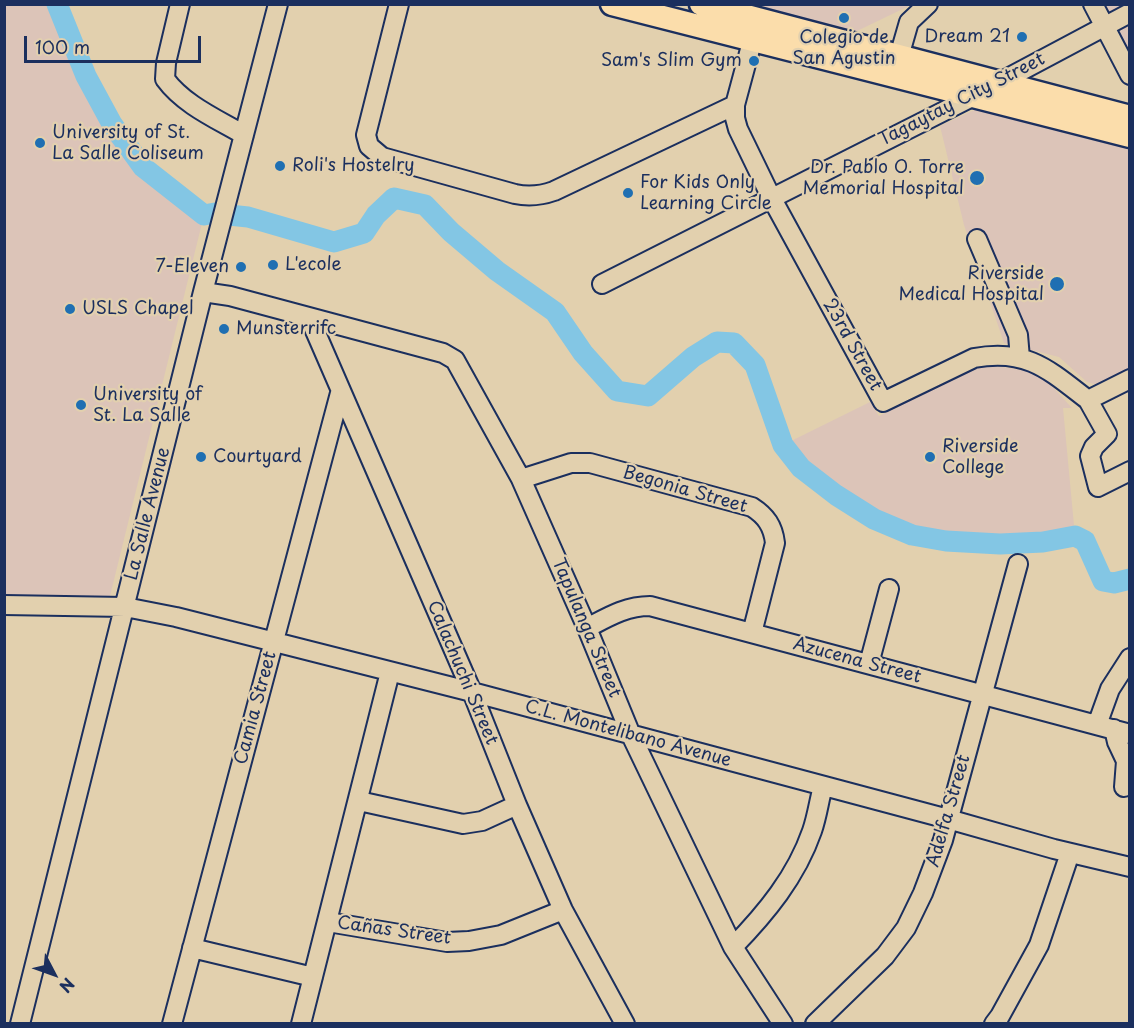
<!DOCTYPE html>
<html>
<head>
<meta charset="utf-8">
<style>
  body { margin:0 }
  #map { position:relative; width:1134px; height:1028px; overflow:hidden; background:#e2d0ae; font-family:"Playpen Sans",sans-serif }
  canvas { display:block }
  .frame { position:absolute; inset:0; border:6px solid #1b2f5e; pointer-events:none }
  .north { position:absolute; left:24px; top:944px; width:60px; height:60px; -webkit-text-stroke:4px #e2d0ae; paint-order:stroke; rotate:131deg; font-size:16px; font-weight:700; line-height:24px; text-align:center; color:#1b2f5e }
  .north::after { content:''; display:block; margin:auto; width:21px; height:27px; background:#1b2f5e; clip-path:polygon(50% 0,100% 100%,50% 72%,0 100%) }
  .scale { position:absolute; left:24px; top:36px; width:177px; height:27px; box-sizing:border-box; border:3px solid #1b2f5e; border-top:0; padding-left:8px; font-size:18px; line-height:21px; white-space:nowrap; color:#1b2f5e; -webkit-text-stroke:4px #e2d0ae; paint-order:stroke }
</style>
</head>
<body>
<div id="map">
<canvas width="1134" height="1028"></canvas>
<div class="frame"></div>
<div class="north">N</div>
<div class="scale">100 m</div>
</div>
<script>
const context = document.querySelector('canvas').getContext('2d');
context.lineJoin = 'round';
function fill(path, color) { context.fillStyle = color; context.fill(path, 'evenodd'); }
function trace(path, color, width, dash) { context.strokeStyle = color; context.lineWidth = width; context.lineCap = dash ? 'butt' : 'round'; context.setLineDash(dash || []); context.stroke(path); }
function write(font, color, halo, rows, align = 'center') {
  context.font = font + ' "Playpen Sans",sans-serif'; context.lineWidth = 4.5; context.setLineDash([]); context.textBaseline = 'middle'; context.strokeStyle = halo; context.fillStyle = color; for (const [text, x, y, turn = 0] of rows) {
    context.save(); context.translate(x, y); context.rotate((+turn || 0) * Math.PI / 180); context.textAlign = isNaN(turn) ? turn : align; if (halo) context.strokeText(text, 0, 0); context.fillText(text, 0, 0); context.restore();
  }
}
const built = new Path2D(`
  M 4,5 L 57,5 L 86,76 L 112,124 L 143,167 L 204,215 L 110,596 L 5,598 Z
  M 750,5 L 911,5 L 857,31 Z
  M 1093,5 L 1129,5 L 1129,75 Z
  M 983,106 L 1054,123 L 1129,147 L 1129,375 L 1101,386 L 1087,382 L 1059,357 L 1004,343 L 964,225 L 940,126 Z
  M 983,365 L 1038,371 L 1072,408 L 1063,408 L 1075,536 L 1043,542 L 1000,544 L 946,541 L 912,535 L 874,519 L 836,495 L 801,468 L 783,445 L 870,402 L 879,416 Z`);
const river = new Path2D(`
  M 57,4 L 86,76 L 112,124 L 143,167 L 204,215 L 215,213
  M 229,215 L 248,217 L 334,242 L 364,233 L 376,215 L 394,198 L 425,205 L 451,232 L 497,271 L 555,312 L 583,353 L 617,391 L 648,396 L 693,357 L 717,342 L 734,343 L 755,365 L 783,445 L 801,468 L 836,495 L 874,519 L 912,535 L 946,541 L 1000,544 L 1043,542 L 1075,536 L 1085,541 L 1103,581 L 1114,583 L 1130,579`);
const minor = new Path2D(`
  M 180,4 L 166,63 L 165,79 C 184,105 217,119 244,135
  M 399,4 L 366,135 L 369,146 L 382,157 L 515,194 C 529,197 540,196 554,191 L 735,105
  M 1093,4 L 1130,75
  M 756,27 L 735,105 L 735,118 L 738,129 L 771,197 L 883,402 L 974,358 C 1027,348 1049,370 1088,400 L 1130,379
  M 896,67 L 909,22 L 928,4
  M 977,239 L 1018,335 L 1020,358
  M 602,284 L 972,97 L 1130,13
  M 203,292 L 230,296 L 443,353 L 455,360 L 521,479 L 587,628 L 631,735 L 733,947 L 783,1024
  M 309,317 L 472,692 L 517,805 L 563,910 L 625,1024
  M 1088,400 L 1107,434 L 1094,447 L 1090,456 L 1098,487 L 1130,471
  M 521,479 L 571,463 L 590,463 L 752,507 C 766,516 773,526 775,543 L 752,633
  M 4,605 L 125,607 L 176,617 L 472,692 L 948,819 L 1054,849 L 1130,867
  M 587,628 C 608,617 626,606 650,606 L 1130,734
  M 869,664 L 889,589
  M 1097,725 L 1110,689 L 1130,658
  M 1114,729 L 1117,742 L 1126,761 L 1124,787
  M 359,801 L 463,824 L 482,821 L 517,805
  M 328,922 L 447,942 L 469,941 L 501,935 L 563,910
  M 733,947 C 766,913 796,877 812,831 C 817,817 819,801 823,786
  M 192,948 L 313,977
  M 20,1024 L 203,292 L 278,4
  M 172,1024 L 340,393
  M 301,1024 L 390,672
  M 815,1024 L 885,956 L 906,928 L 923,893 L 943,840 L 1018,564
  M 994,1024 L 1000,1016 L 1039,945 L 1070,853`);
const major = new Path2D(`
  M 612,4 L 1130,136
  M 701,4 L 1130,117`);
const markers = [
  [844,18,6,"#1f6fb2"],
  [1022,37,6,"#1f6fb2"],
  [754,61,6,"#1f6fb2"],
  [40,143,6,"#1f6fb2"],
  [280,166,6,"#1f6fb2"],
  [977,178,8,"#1f6fb2"],
  [628,193,6,"#1f6fb2"],
  [273,265,6,"#1f6fb2"],
  [241,267,6,"#1f6fb2"],
  [1057,284,8,"#1f6fb2"],
  [70,309,6,"#1f6fb2"],
  [224,329,6,"#1f6fb2"],
  [81,405,6,"#1f6fb2"],
  [201,457,6,"#1f6fb2"],
  [930,457,6,"#1f6fb2"]
];
const poiNames = [
  ["Dream 21",1010,37,"right"],
  ["Colegio de",844,38,"center"],
  ["San Agustin",844,59,"center"],
  ["Sam's Slim Gym",742,61,"right"],
  ["University of St.",52,133],
  ["La Salle Coliseum",52,154],
  ["Roli's Hostelry",292,166],
  ["Dr. Pablo O. Torre",964,168,"right"],
  ["Memorial Hospital",964,189,"right"],
  ["For Kids Only",640,183],
  ["Learning Circle",640,204],
  ["L'ecole",285,265],
  ["7-Eleven",229,267,"right"],
  ["Riverside",1044,274,"right"],
  ["Medical Hospital",1044,295,"right"],
  ["USLS Chapel",82,309],
  ["Munsterrifc",236,329],
  ["University of",93,395],
  ["St. La Salle",93,416],
  ["Riverside",942,447],
  ["College",942,468],
  ["Courtyard",213,457]
];
const streetNames = [
  ["Tagaytay City Street",962,100,-27],
  ["23rd Street",852,345,61],
  ["Begonia Street",685,490,16],
  ["La Salle Avenue",148,514,-76],
  ["Tapulanga Street",586,628,67],
  ["Azucena Street",857,661,15],
  ["Calachuchi Street",462,673,67],
  ["Camia Street",256,708,-75],
  ["C.L. Montelibano Avenue",628,734,15],
  ["Adelfa Street",949,811,-74],
  ["Cañas Street",394,931,8]
];
fill(built, '#dcc4b8');
trace(river, '#83c6e4', 21);
trace(minor, '#1b2f5e', 22);
trace(major, '#1b2f5e', 27);
trace(minor, '#e2d0ae', 18);
trace(major, '#fbddab', 22);
for (const [x, y, r, color] of markers) { const dot = new Path2D(); dot.arc(x, y, r, 0, 2 * Math.PI); context.fillStyle = color; context.fill(dot); trace(dot, '#e2d0ae', 2); }
write('18px', '#1b2f5e', '#e2d0ae', poiNames, 'left');
write('18px', '#1b2f5e', '#e2d0ae', streetNames);
</script>
</body>
</html>
